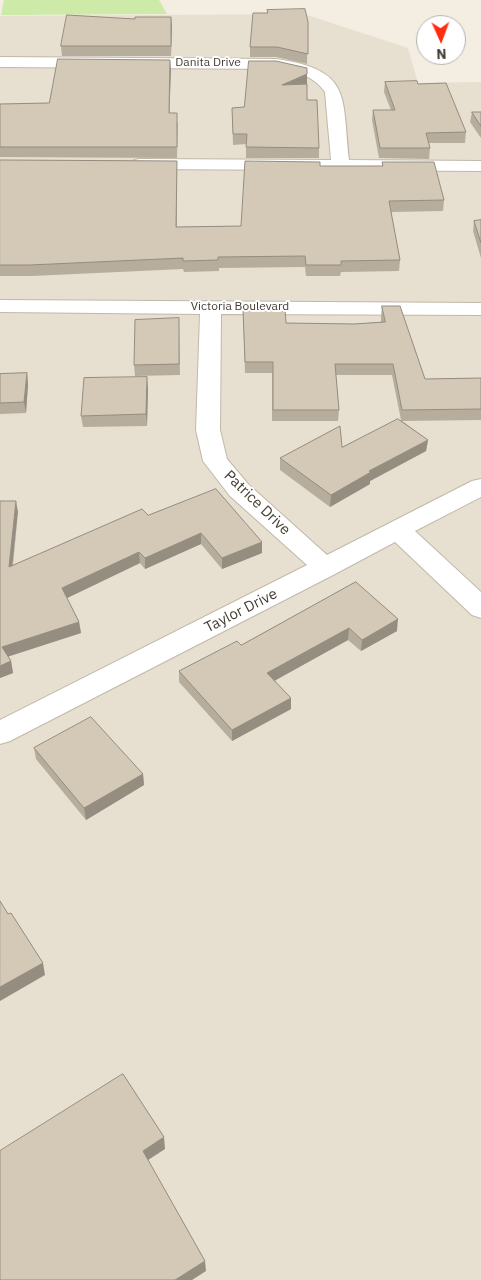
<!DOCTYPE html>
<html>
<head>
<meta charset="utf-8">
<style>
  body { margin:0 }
  #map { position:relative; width:481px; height:1280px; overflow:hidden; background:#f3ede2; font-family:"IBM Plex Sans",sans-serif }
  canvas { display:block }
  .north { position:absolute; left:416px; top:15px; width:50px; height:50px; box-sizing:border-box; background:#fff; border:1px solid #b4b1ad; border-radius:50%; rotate:178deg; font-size:14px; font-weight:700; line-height:20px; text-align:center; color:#443d33 }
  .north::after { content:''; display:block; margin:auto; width:18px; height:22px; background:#ff2d0d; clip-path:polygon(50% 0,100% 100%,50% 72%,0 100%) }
</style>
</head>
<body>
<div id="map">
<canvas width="481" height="1280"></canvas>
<div class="north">N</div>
</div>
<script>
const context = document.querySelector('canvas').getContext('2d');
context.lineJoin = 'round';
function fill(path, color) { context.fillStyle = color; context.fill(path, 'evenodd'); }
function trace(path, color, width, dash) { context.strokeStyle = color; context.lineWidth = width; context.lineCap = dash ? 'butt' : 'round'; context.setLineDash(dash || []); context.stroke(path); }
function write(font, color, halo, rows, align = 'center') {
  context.font = font + ' "IBM Plex Sans",sans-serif'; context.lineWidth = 4; context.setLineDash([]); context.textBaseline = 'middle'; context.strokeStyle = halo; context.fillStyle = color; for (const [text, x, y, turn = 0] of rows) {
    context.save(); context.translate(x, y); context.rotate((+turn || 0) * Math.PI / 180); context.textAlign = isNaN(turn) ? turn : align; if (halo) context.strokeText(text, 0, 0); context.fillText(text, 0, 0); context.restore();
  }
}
const residential = new Path2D(`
  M 304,14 L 408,48 L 418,83 L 481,82 L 481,1280 L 0,1280 L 0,16 Z`);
const green = new Path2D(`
  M 4,0 L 159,0 L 167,14 L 1,15 Z`);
const street = new Path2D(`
  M 0,57 L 276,59 C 352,70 342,95 349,160 L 481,161 L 481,171 L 140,169 L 134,168 L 131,164 L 134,160 L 140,159 L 331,160 L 325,92 C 313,75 295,71 276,69 L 0,67 Z
  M 0,300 L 481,303 L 481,315 L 221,314 L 220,430 L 227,459 L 248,484 L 327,555 L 472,481 L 481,479 L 481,497 L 415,531 L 481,592 L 481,618 L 472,615 L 395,542 L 335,574 L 10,741 L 0,744 L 0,720 L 307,565 L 230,496 L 203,461 L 196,430 L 200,314 L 0,312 Z`);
const wall = new Path2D(`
  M 267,10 L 308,22 L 307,64 L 276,57 L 250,57 L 250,47 L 267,13 Z
  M 171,17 L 171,56 L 62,56 L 61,46 L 135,19 Z
  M 170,60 L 169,113 L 178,123 L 177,158 L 0,157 L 0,104 L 49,103 Z
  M 307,68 L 307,100 L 319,148 L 319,158 L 246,158 L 246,144 L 233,145 L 232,108 L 244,107 Z
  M 385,82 L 418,84 L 466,132 L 465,143 L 429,143 L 430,148 L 429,159 L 379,158 L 372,120 L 373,110 L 391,110 L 384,92 Z
  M 472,112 L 481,112 L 481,138 L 470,122 Z
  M 0,160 L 177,161 L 177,227 L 241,226 L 320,166 L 382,166 L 382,162 L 444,200 L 443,211 L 391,212 L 400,260 L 399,271 L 341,272 L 340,276 L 306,276 L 305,267 L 219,268 L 219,271 L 184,272 L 183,269 L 32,276 L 0,276 Z
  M 481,220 L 481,258 L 473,231 L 474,221 Z
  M 382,306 L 425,379 L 481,378 L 481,420 L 402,421 L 428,440 L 426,451 L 370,481 L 370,484 L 330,507 L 280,470 L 280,458 L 342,447 L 401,420 L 392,375 L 336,375 L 339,410 L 338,421 L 272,421 L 272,373 L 245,373 L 243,309 L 286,323 L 354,324 L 381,322 L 381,317 Z
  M 179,318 L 180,375 L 135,376 L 134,365 Z
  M 27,373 L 28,384 L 26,413 L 0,414 L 0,374 Z
  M 148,388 L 147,426 L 83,427 L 81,416 Z
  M 18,512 L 13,565 L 148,515 L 262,542 L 262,553 L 222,569 L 201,544 L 145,569 L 140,563 L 67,598 L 79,622 L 81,633 L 8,656 L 11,661 L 13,673 L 0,678 Z
  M 356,582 L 397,631 L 361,651 L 348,640 L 275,680 L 291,709 L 232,741 L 179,682 L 179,671 L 241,645 Z
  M 34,748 L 143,774 L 144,785 L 86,820 L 36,759 Z`);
const shadedWall = new Path2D(`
  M 171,17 L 172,26 L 171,56 Z
  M 170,60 L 171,70 L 169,123 L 169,113 Z
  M 307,74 L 307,84 L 282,85 Z
  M 27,373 L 28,384 L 26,413 L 24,402 Z
  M 147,377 L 148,388 L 147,426 L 146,414 Z
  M 428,440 L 426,451 L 370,481 L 370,484 L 330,507 L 331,495 L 369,471 Z
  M 16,501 L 18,512 L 11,578 L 9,567 Z
  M 201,533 L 201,544 L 145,569 L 145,558 Z
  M 262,542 L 262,553 L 222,569 L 222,558 Z
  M 139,552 L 140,563 L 63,600 L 62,588 Z
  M 398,619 L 397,631 L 361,651 L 362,640 Z
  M 79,622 L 81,633 L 4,658 L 2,647 Z
  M 349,628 L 348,640 L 267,685 L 267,673 Z
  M 11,661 L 13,673 L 0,678 L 0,666 Z
  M 291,698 L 291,709 L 232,741 L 232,730 Z
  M 143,774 L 144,785 L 86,820 L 84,808 Z
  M 43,963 L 45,975 L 0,1001 L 0,987 Z
  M 164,1137 L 165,1149 L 145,1162 L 143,1151 Z
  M 205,1261 L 206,1271 L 192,1280 L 175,1280 Z`);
const building = new Path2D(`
  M 305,9 L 308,22 L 308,54 L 277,47 L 250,47 L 253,13 L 268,13 L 267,10 Z
  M 67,15 L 135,19 L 135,17 L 171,17 L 171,46 L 61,46 Z
  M 58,59 L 170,60 L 169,113 L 177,113 L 177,147 L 0,147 L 0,104 L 49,103 Z
  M 249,61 L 276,61 L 307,68 L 307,74 L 282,85 L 307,84 L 307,100 L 317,100 L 319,148 L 246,147 L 247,134 L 233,134 L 232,108 L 244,107 Z
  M 417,81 L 418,84 L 446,83 L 466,132 L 426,133 L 430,148 L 380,148 L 373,110 L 395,110 L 385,82 Z
  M 472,112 L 481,112 L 481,126 Z
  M 0,160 L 177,161 L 176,227 L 241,226 L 245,161 L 320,162 L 320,166 L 383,166 L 382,162 L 434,162 L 444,200 L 389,201 L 400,260 L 341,261 L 341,265 L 306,265 L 305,256 L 218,257 L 218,260 L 183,261 L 183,258 L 30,265 L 0,265 Z
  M 481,220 L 481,243 L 474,221 Z
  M 382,306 L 400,306 L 425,379 L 481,378 L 481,409 L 402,410 L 393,364 L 335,364 L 339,410 L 273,410 L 273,362 L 245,362 L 243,309 L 285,309 L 286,323 L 354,324 L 385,322 Z
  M 179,318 L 179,364 L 134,365 L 135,320 Z
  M 27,373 L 24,402 L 0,403 L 0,374 Z
  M 147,377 L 146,414 L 81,416 L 84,378 Z
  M 398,419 L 428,440 L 369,471 L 371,472 L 331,495 L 280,458 L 340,426 L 342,447 Z
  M 216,489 L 262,542 L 222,558 L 201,533 L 145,558 L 139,552 L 62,588 L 79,622 L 2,647 L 11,661 L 0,666 L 0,501 L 16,501 L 9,567 L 142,509 L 148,515 Z
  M 356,582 L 398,619 L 362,640 L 349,628 L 267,673 L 291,698 L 232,730 L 179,671 L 237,641 L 241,645 Z
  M 91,717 L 143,774 L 84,808 L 34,748 Z
  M 0,901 L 8,914 L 11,913 L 43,963 L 0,987 Z
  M 123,1074 L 164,1137 L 143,1151 L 205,1261 L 175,1280 L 0,1280 L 0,1151 Z`);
const farStreetnames = [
  ["Danita Drive",208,63],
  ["Victoria Boulevard",240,307]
];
const streetNames = [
  ["Patrice Drive",257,503,44],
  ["Taylor Drive",241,611,-27]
];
fill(residential, '#e7dfd0');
fill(green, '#cdeaa8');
trace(street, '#c1b8a8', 2);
fill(street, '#fff');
fill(wall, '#b6ad9d');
fill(shadedWall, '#948d80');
fill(building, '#d4c9b7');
trace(building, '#948d80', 1);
write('12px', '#443d33', '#fff', farStreetnames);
write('15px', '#443d33', '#fff', streetNames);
</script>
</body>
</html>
